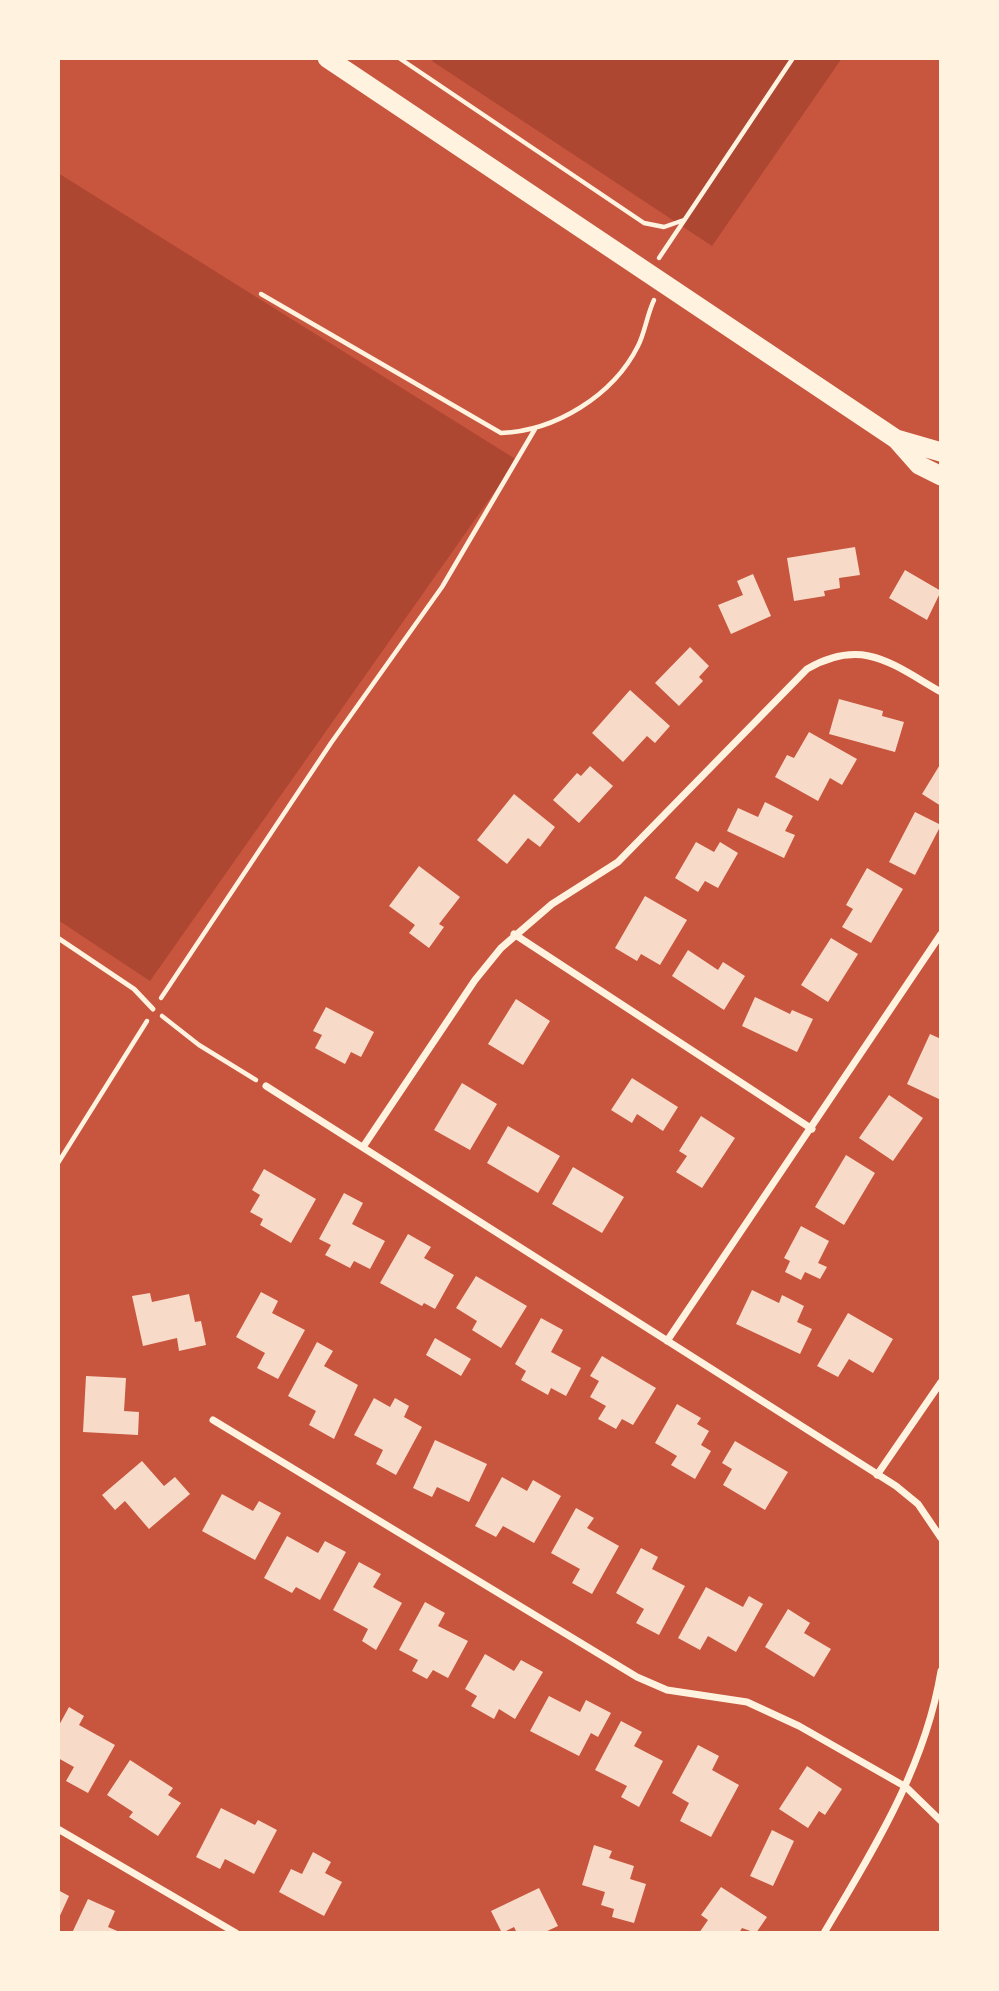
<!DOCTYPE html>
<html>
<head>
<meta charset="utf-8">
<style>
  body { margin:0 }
  #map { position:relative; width:999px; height:1991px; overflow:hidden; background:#c8553d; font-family:Mulish,sans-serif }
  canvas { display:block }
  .frame { position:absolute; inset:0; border:60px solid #fff3e0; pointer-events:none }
</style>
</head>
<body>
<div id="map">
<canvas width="999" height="1991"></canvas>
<div class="frame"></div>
</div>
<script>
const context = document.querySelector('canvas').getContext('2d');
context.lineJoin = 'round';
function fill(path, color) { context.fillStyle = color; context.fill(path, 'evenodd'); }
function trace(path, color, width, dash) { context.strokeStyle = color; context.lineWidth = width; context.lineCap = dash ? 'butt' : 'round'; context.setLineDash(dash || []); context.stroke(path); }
const green = new Path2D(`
  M 434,58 L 842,58 L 712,246 L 432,61 Z
  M 58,173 L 517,460 L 150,981 L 58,920 Z`);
const building = new Path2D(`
  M 855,547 L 860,575 L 839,578 L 840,588 L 824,591 L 825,596 L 794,601 L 787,558 Z
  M 905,570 L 941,591 L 927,620 L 889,598 Z
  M 753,574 L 771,616 L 731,634 L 718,605 L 743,595 L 737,581 Z
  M 690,647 L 709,666 L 699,677 L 703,681 L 679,706 L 655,683 Z
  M 630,690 L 670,726 L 655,743 L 647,736 L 623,762 L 592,733 Z
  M 839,699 L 883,711 L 882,716 L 904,722 L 895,752 L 829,734 Z
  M 809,732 L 857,759 L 842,785 L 830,778 L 818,801 L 775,777 L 787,755 L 794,758 Z
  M 941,763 L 941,806 L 922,794 Z
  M 590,766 L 613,786 L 579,823 L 553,800 L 577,773 L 581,776 Z
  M 514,794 L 555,827 L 540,847 L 528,838 L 507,864 L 477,840 Z
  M 765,802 L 793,816 L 785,831 L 795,835 L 784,858 L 727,831 L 738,808 L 758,817 Z
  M 915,812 L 941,825 L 915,875 L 889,862 Z
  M 696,842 L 714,852 L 720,842 L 738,853 L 718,888 L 705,881 L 698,892 L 675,878 Z
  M 419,866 L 460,897 L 439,924 L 444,927 L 429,948 L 409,933 L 415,925 L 389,906 Z
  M 867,868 L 903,889 L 871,943 L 842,927 L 853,909 L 846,905 Z
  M 645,896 L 687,920 L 660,965 L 641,954 L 637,961 L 615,948 Z
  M 831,938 L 858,954 L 828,1002 L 801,985 Z
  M 688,950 L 718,970 L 723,962 L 745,976 L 724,1010 L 672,976 Z
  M 755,997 L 790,1014 L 792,1010 L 813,1019 L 797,1052 L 742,1026 Z
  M 516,999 L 550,1021 L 523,1065 L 488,1044 Z
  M 326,1007 L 374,1032 L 361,1057 L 351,1052 L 345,1064 L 315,1048 L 322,1035 L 313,1031 Z
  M 930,1034 L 941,1039 L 941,1100 L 907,1084 Z
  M 632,1078 L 678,1107 L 663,1131 L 637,1114 L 632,1123 L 611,1110 Z
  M 462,1083 L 497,1104 L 470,1150 L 434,1130 Z
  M 889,1095 L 923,1118 L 893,1161 L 859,1138 Z
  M 701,1116 L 735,1138 L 702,1188 L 676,1172 L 687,1156 L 679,1151 Z
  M 508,1126 L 560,1156 L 538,1193 L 487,1163 Z
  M 846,1155 L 875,1173 L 844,1225 L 815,1207 Z
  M 573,1167 L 624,1197 L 602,1233 L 552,1204 Z
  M 264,1169 L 316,1199 L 291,1243 L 260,1225 L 263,1219 L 250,1212 L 260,1195 L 252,1190 Z
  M 344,1193 L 363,1203 L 352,1224 L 385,1241 L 370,1269 L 354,1261 L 350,1268 L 325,1255 L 331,1245 L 319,1239 Z
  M 801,1226 L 829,1241 L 818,1263 L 827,1267 L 820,1279 L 805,1272 L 801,1280 L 785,1272 L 790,1261 L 784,1258 Z
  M 408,1234 L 431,1247 L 424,1258 L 454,1275 L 435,1309 L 424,1303 L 422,1306 L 380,1283 Z
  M 476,1276 L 527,1306 L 501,1348 L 472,1330 L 477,1321 L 456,1308 Z
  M 752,1290 L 779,1303 L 782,1295 L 804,1306 L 797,1322 L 812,1329 L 800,1354 L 736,1324 Z
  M 261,1292 L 278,1301 L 272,1313 L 305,1330 L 278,1379 L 257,1368 L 265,1353 L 236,1337 Z
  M 150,1293 L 152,1302 L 189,1294 L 195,1322 L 201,1321 L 206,1345 L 179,1351 L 177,1338 L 143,1346 L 132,1296 Z
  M 848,1313 L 893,1339 L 873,1373 L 849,1359 L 838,1377 L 817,1366 Z
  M 541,1318 L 563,1330 L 551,1352 L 581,1368 L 566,1396 L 551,1388 L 548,1395 L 521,1380 L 526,1371 L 515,1364 Z
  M 435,1338 L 471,1359 L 461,1376 L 426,1355 Z
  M 317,1342 L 333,1351 L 324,1366 L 358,1385 L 334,1439 L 309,1425 L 316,1411 L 288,1396 Z
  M 602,1356 L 656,1388 L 633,1425 L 622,1419 L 616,1429 L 598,1419 L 606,1406 L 590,1397 L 599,1381 L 590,1376 Z
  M 86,1376 L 126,1378 L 124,1411 L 139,1412 L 138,1435 L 83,1432 Z
  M 374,1398 L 390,1407 L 395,1398 L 409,1406 L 404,1417 L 422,1427 L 396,1475 L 376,1464 L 383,1450 L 354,1435 Z
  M 677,1404 L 701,1418 L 697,1424 L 709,1431 L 701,1445 L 711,1451 L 695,1479 L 671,1465 L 677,1456 L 655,1443 Z
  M 435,1440 L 487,1464 L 469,1502 L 437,1487 L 432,1497 L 413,1488 Z
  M 735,1441 L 788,1472 L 765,1510 L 723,1485 L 732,1469 L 722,1463 Z
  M 142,1461 L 164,1486 L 175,1477 L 190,1494 L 149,1529 L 125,1501 L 115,1510 L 102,1495 Z
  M 502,1477 L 527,1491 L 533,1480 L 561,1496 L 534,1543 L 503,1526 L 496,1537 L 475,1526 Z
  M 222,1494 L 253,1511 L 259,1501 L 281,1513 L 255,1560 L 202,1531 Z
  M 576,1508 L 594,1518 L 587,1528 L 619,1546 L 592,1594 L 572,1583 L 580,1569 L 551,1553 Z
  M 287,1536 L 318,1553 L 325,1541 L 346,1552 L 320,1600 L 296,1587 L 292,1593 L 264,1578 Z
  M 641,1548 L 658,1557 L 652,1569 L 685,1586 L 659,1635 L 636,1623 L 644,1609 L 616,1593 Z
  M 359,1562 L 381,1574 L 373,1587 L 402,1603 L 376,1650 L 362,1641 L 368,1629 L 333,1610 Z
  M 706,1587 L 743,1607 L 749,1596 L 763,1604 L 736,1652 L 708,1636 L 700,1650 L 678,1638 Z
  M 425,1602 L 445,1613 L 438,1626 L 468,1641 L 448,1678 L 433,1670 L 427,1679 L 412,1671 L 418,1660 L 399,1650 Z
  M 788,1609 L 810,1623 L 804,1633 L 831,1649 L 814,1677 L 765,1647 Z
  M 485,1654 L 514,1671 L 521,1660 L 543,1672 L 515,1719 L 499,1709 L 494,1719 L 471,1706 L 477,1696 L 465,1689 Z
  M 549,1696 L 580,1712 L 586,1700 L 611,1713 L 598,1737 L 591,1733 L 579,1756 L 530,1731 Z
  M 69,1707 L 84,1716 L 79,1725 L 115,1745 L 88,1793 L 66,1781 L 74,1767 L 58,1758 L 58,1727 Z
  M 621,1721 L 642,1732 L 634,1746 L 663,1761 L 639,1807 L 621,1797 L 627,1786 L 595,1770 Z
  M 698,1745 L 719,1756 L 712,1770 L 739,1785 L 711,1837 L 680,1821 L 689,1803 L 672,1793 Z
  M 130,1760 L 173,1788 L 168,1795 L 181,1803 L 158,1836 L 129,1817 L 133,1812 L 107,1795 Z
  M 807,1766 L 842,1789 L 825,1815 L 819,1811 L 808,1828 L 779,1809 Z
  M 221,1808 L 255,1825 L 258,1820 L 277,1830 L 254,1874 L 225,1859 L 220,1869 L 196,1857 Z
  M 772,1830 L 794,1841 L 773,1886 L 750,1876 Z
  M 594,1845 L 612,1851 L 609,1858 L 634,1866 L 630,1879 L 646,1884 L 634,1923 L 612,1917 L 614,1909 L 601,1905 L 605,1892 L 582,1885 Z
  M 313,1852 L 331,1862 L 325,1873 L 342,1882 L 324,1916 L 279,1892 L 291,1869 L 302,1874 Z
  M 721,1887 L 767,1917 L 756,1933 L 742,1928 L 739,1933 L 699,1933 L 708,1920 L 701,1915 Z
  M 539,1888 L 558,1926 L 543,1933 L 517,1933 L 514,1927 L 502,1933 L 491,1911 Z
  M 58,1890 L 69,1896 L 58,1920 Z
  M 88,1899 L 115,1911 L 108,1927 L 122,1933 L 72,1933 Z`);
const path = new Path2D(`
  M 399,58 L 644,223 L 664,227 L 684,220
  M 659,258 L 793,58
  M 261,294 L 501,433 C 555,431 613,396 638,346 C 645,332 647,315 654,300
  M 161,998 L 331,743 L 442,587 L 535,429
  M 162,1016 L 199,1045 L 256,1080
  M 58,1163 L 147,1021`);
const service = new Path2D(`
  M 58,938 L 134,989 L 153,1009`);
const minor = new Path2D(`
  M 514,934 L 812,1129
  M 266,1086 L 896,1486 L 918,1504 L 941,1538
  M 363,1147 L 475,980 L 501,948 L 552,904 L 618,862 L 807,669 C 863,637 892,664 941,692
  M 667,1341 L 941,934
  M 213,1420 L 637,1677 L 667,1690 L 747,1702 L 799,1726 L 906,1787 L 941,1821
  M 877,1475 L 941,1382
  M 58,1829 L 236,1933
  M 824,1933 C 873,1850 925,1768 941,1671`);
const trunk = new Path2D(`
  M 327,58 L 896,439 L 919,465 L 941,476
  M 896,439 L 941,452`);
fill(green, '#ae4732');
fill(building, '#f7dbc8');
trace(path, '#fff3e0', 4.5);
trace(service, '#fff3e0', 5);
trace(minor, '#fff3e0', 7);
trace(trunk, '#fff3e0', 19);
</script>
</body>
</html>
